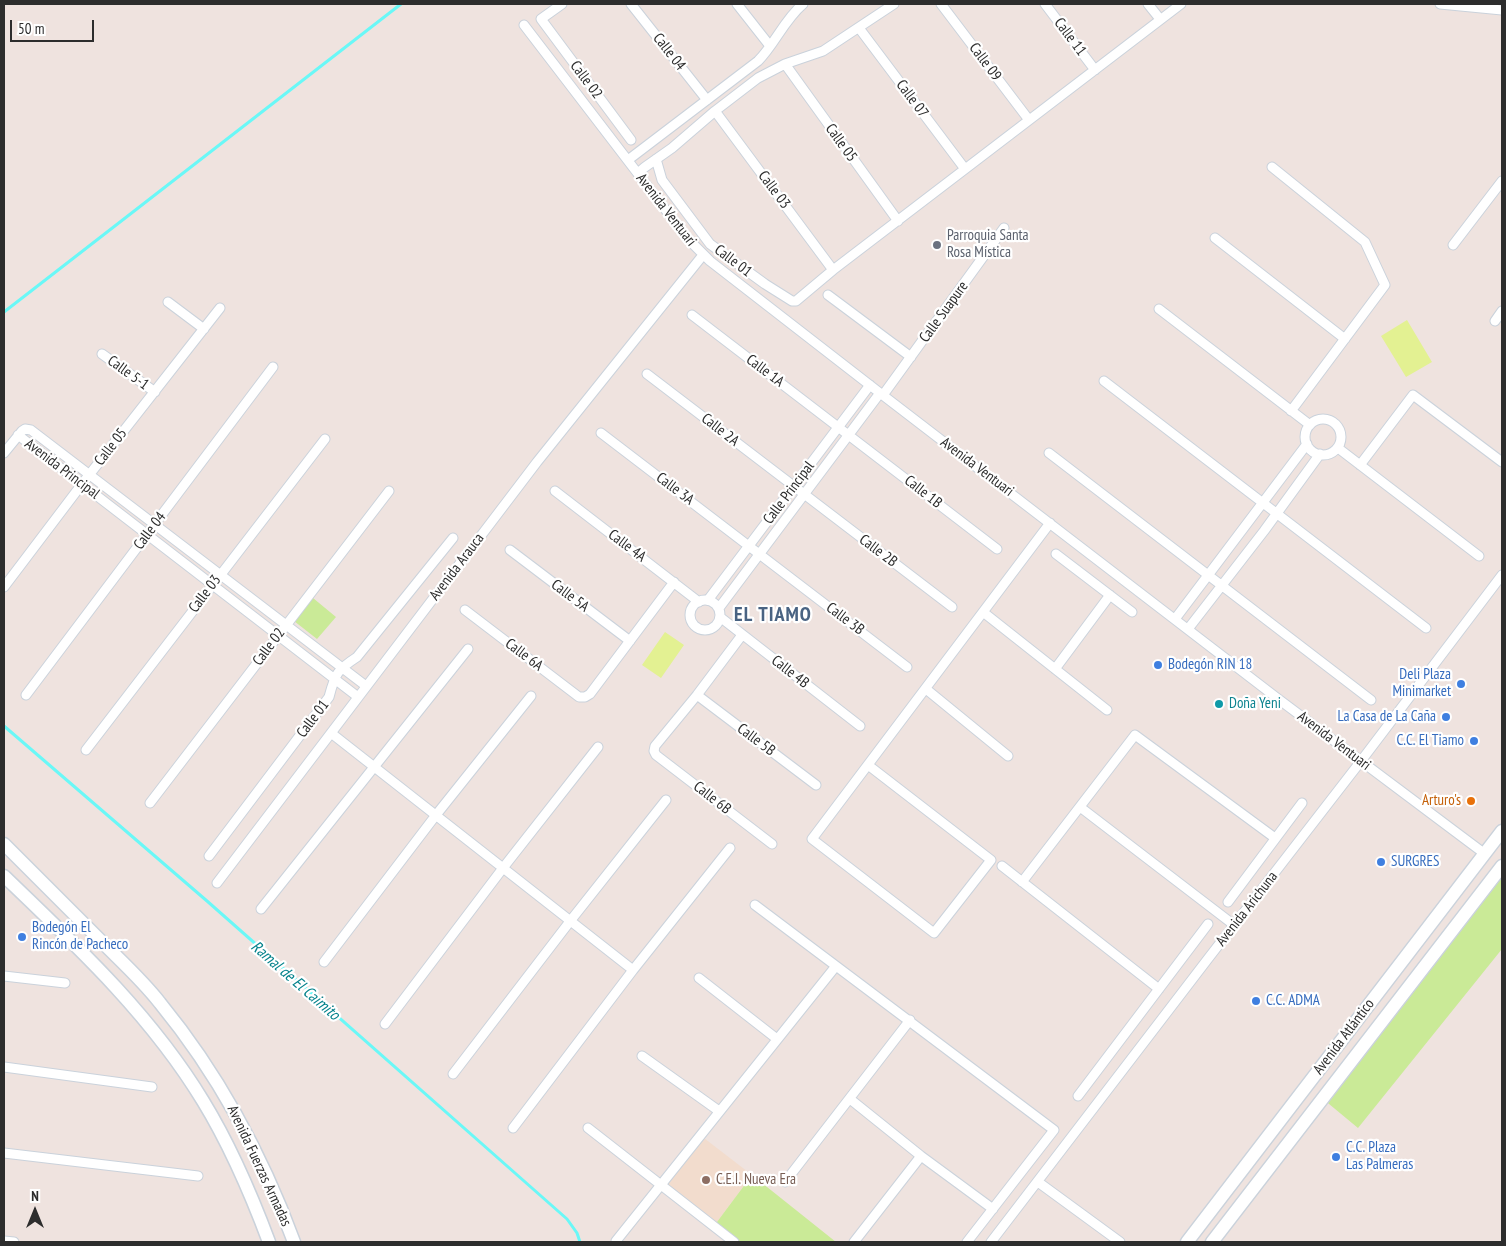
<!DOCTYPE html>
<html>
<head>
<meta charset="utf-8">
<style>
  body { margin:0 }
  #map { position:relative; width:1506px; height:1246px; overflow:hidden; background:#efe3df; font-family:"PT Sans Narrow",sans-serif }
  canvas { display:block }
  .frame { position:absolute; inset:0; border:5px solid #2d2d2d; pointer-events:none }
  .north { position:absolute; left:10px; top:1186px; width:50px; height:50px; -webkit-text-stroke:4px #fff; paint-order:stroke; rotate:0deg; font-size:14px; font-weight:700; line-height:20px; text-align:center; color:#2d2d2d }
  .north::after { content:''; display:block; margin:auto; width:18px; height:22px; background:#2d2d2d; clip-path:polygon(50% 0,100% 100%,50% 72%,0 100%) }
  .scale { position:absolute; left:10px; top:20px; width:84px; height:22px; box-sizing:border-box; border:2px solid #2d2d2d; border-top:0; padding-left:6px; font-size:15px; line-height:18px; white-space:nowrap; color:#2d2d2d; -webkit-text-stroke:4px #fff; paint-order:stroke }
</style>
</head>
<body>
<div id="map">
<canvas width="1506" height="1246"></canvas>
<div class="frame"></div>
<div class="north">N</div>
<div class="scale">50 m</div>
</div>
<script>
const context = document.querySelector('canvas').getContext('2d');
context.lineJoin = 'round';
function fill(path, color) { context.fillStyle = color; context.fill(path, 'evenodd'); }
function trace(path, color, width, dash) { context.strokeStyle = color; context.lineWidth = width; context.lineCap = dash ? 'butt' : 'round'; context.setLineDash(dash || []); context.stroke(path); }
function write(font, color, halo, rows, align = 'center') {
  context.font = font + ' "PT Sans Narrow",sans-serif'; context.lineWidth = 4.5; context.setLineDash([]); context.textBaseline = 'middle'; context.strokeStyle = halo; context.fillStyle = color; for (const [text, x, y, turn = 0] of rows) {
    context.save(); context.translate(x, y); context.rotate((+turn || 0) * Math.PI / 180); context.textAlign = isNaN(turn) ? turn : align; if (halo) context.strokeText(text, 0, 0); context.fillText(text, 0, 0); context.restore();
  }
}
const education = new Path2D(`
  M 700,1135 L 752,1175 L 714,1226 L 660,1185 Z`);
const green = new Path2D(`
  M 313,598 L 336,617 L 317,639 L 294,621 Z
  M 1502,866 L 1502,949 L 1358,1128 L 1323,1099 Z
  M 752,1175 L 836,1242 L 734,1242 L 714,1226 Z`);
const pitch = new Path2D(`
  M 1407,320 L 1432,362 L 1406,377 L 1381,336 Z
  M 665,632 L 684,645 L 661,678 L 642,665 Z`);
const stream = new Path2D(`
  M 4,312 L 401,4
  M 4,726 L 207,901 L 567,1219 L 577,1233 L 580,1242`);
const street = new Path2D(`
  M 562,4 L 541,19 L 631,140
  M 631,4 L 707,100
  M 737,4 L 770,46
  M 941,4 L 1029,120
  M 1045,4 L 1095,70
  M 1148,4 L 1160,19
  M 1440,4 L 1502,10
  M 524,25 L 688,239 L 710,261 L 880,393 L 1277,698 L 1485,854
  M 859,28 L 965,169
  M 785,64 L 898,221
  M 715,111 L 833,270
  M 656,159 L 662,180 L 710,244 L 765,284 L 792,301 L 796,301 L 833,270 L 1181,4
  M 628,160 L 758,61 C 775,44 784,20 803,4
  M 1272,167 L 1365,242 L 1385,285 L 1291,411
  M 638,173 L 645,167 L 672,148 L 715,111 L 758,78 L 785,64 L 823,51 L 894,4
  M 1215,238 L 1345,339
  M 1453,245 L 1502,181
  M 828,295 L 911,357
  M 168,302 L 204,329
  M 1159,309 L 1310,425
  M 692,315 L 997,549
  M 1495,321 L 1502,311
  M 102,354 L 155,392
  M 647,374 L 952,607
  M 1104,381 L 1426,628
  M 883,395 L 1004,228
  M1305 437a18 18 0 1 1 36 0a18 18 0 1 1-36 0Z
  M 601,433 L 907,667
  M 18,435 L 358,697
  M 1338,448 L 1479,556
  M 4,453 L 22,431 L 25,429 L 31,430 L 366,686
  M 1049,453 L 1371,700
  M 1360,465 L 1413,395 L 1502,462
  M 555,491 L 699,602
  M 510,550 L 630,641
  M 1056,554 L 1132,612
  M 4,587 L 82,484 L 220,308
  M 708,600 L 870,385
  M690 615a15 15 0 1 1 30 0a15 15 0 1 1-30 0Z
  M 719,608 L 880,393
  M 465,610 L 579,697 L 585,697 L 590,694 L 674,582
  M 983,612 L 1107,710
  M 720,617 L 860,726
  M 1175,619 L 1307,444
  M 1188,629 L 1264,531 L 1320,454
  M 742,635 L 697,695 L 655,746 L 654,751 L 656,755 L 772,844
  M 1055,669 L 1110,595
  M 926,689 L 1008,756
  M 26,695 L 273,367
  M 697,695 L 816,785
  M 331,733 L 633,970
  M 86,750 L 325,439
  M 868,765 L 991,860 L 934,933 L 812,839 L 1050,523
  M 150,803 L 389,491
  M 1080,807 L 1234,925
  M 209,856 L 329,697 C 335,674 337,670 357,657 L 453,538
  M 1002,866 L 1159,989
  M 1022,882 L 1135,735 L 1275,838
  M 217,883 L 537,462 L 703,255
  M 1228,902 L 1302,803
  M 755,905 L 1054,1130 L 967,1242
  M 261,909 L 468,649
  M 324,962 L 436,815 L 531,696
  M 4,976 L 65,983
  M 699,978 L 777,1039
  M 385,1024 L 503,868 L 598,747
  M 642,1056 L 719,1111
  M 4,1067 L 152,1087
  M 453,1074 L 571,920 L 666,800
  M 1078,1096 L 1208,924
  M 850,1099 L 921,1156 L 993,1209
  M 513,1128 L 633,970 L 730,848
  M 588,1128 L 734,1242
  M 4,1153 L 198,1176
  M 785,1182 L 910,1020
  M 1038,1182 L 1120,1242
  M 4,1241 L 14,1242
  M 616,1241 L 836,966
  M 854,1242 L 921,1156
  M 991,1242 L 1207,960 L 1361,761 L 1502,575`);
const secondary = new Path2D(`
  M 4,844 C 37,877 70,910 103,943 C 122,962 143,981 160,1003 C 219,1075 262,1155 294,1242
  M 4,876 C 76,945 151,1015 203,1101 C 230,1145 251,1194 269,1242
  M 1187,1242 L 1502,831
  M 1212,1242 L 1502,866`);
const markers = [
  [937,245,5,"#6b7280"],
  [1158,665,5,"#3f7fe0"],
  [1461,684,5,"#3f7fe0"],
  [1219,704,5,"#0f9aa8"],
  [1446,717,5,"#3f7fe0"],
  [1474,741,5,"#3f7fe0"],
  [1471,801,5,"#e8710a"],
  [1381,862,5,"#3f7fe0"],
  [22,937,5,"#3f7fe0"],
  [1256,1001,5,"#3f7fe0"],
  [1336,1157,5,"#3f7fe0"],
  [706,1180,5,"#8d6e63"]
];
const streetNames = [
  ["Calle 11",1070,37,53],
  ["Calle 04",669,52,52],
  ["Calle 09",985,62,53],
  ["Calle 02",586,80,53],
  ["Calle 07",912,99,53],
  ["Calle 05",841,143,54],
  ["Calle 03",774,190,53],
  ["Avenida Ventuari",666,210,52],
  ["Calle 01",733,261,37],
  ["Calle Suapure",944,312,-54],
  ["Calle 1A",765,371,37],
  ["Calle 5-1",128,373,36],
  ["Calle 2A",720,430,38],
  ["Calle 05",111,447,-52],
  ["Avenida Ventuari",977,467,37],
  ["Avenida Principal",62,469,37],
  ["Calle 3A",675,489,37],
  ["Calle 1B",923,492,38],
  ["Calle Principal",789,493,-53],
  ["Calle 04",150,531,-53],
  ["Calle 4A",627,546,37],
  ["Calle 2B",878,551,37],
  ["Avenida Arauca",457,567,-53],
  ["Calle 03",205,594,-53],
  ["Calle 5A",570,596,37],
  ["Calle 3B",845,619,37],
  ["Calle 02",269,647,-53],
  ["Calle 6A",524,655,37],
  ["Calle 4B",790,672,38],
  ["Calle 01",313,719,-53],
  ["Calle 5B",756,740,37],
  ["Avenida Ventuari",1334,741,37],
  ["Calle 6B",712,798,38],
  ["Avenida Arichuna",1247,909,-52],
  ["Avenida Atlántico",1344,1037,-53],
  ["Avenida Fuerzas Armadas",259,1166,65]
];
const worshipNames = [
  ["Parroquia Santa",947,236],
  ["Rosa Mística",947,253]
];
const shopNames = [
  ["Bodegón RIN 18",1168,665],
  ["Deli Plaza",1451,675,"right"],
  ["Minimarket",1451,692,"right"],
  ["La Casa de La Caña",1436,717,"right"],
  ["C.C. El Tiamo",1464,741,"right"],
  ["SURGRES",1391,862],
  ["Bodegón El",32,928],
  ["Rincón de Pacheco",32,945],
  ["C.C. ADMA",1266,1001],
  ["C.C. Plaza",1346,1148],
  ["Las Palmeras",1346,1165]
];
const cultureNames = [
  ["Doña Yeni",1229,704]
];
const foodNames = [
  ["Arturo's",1461,801]
];
const educationNames = [
  ["C.E.I. Nueva Era",716,1180]
];
const waterNames = [
  ["Ramal de El Caimito",295,981,41]
];
const districtNames = [
  ["EL TIAMO",773,615]
];
fill(education, '#f2dccd');
fill(green, '#caea97');
fill(pitch, '#e3f192');
trace(stream, '#6af8f7', 3);
trace(street, '#cad2db', 11);
trace(secondary, '#cad2db', 15);
trace(street, '#fff', 9);
trace(secondary, '#fff', 12);
for (const [x, y, r, color] of markers) { const dot = new Path2D(); dot.arc(x, y, r, 0, 2 * Math.PI); context.fillStyle = color; context.fill(dot); trace(dot, '#fff', 2); }
write('15px', '#2d2d2d', '#fff', streetNames);
write('15px', '#5b616d', '#fff', worshipNames, 'left');
write('15px', '#366cbe', '#fff', shopNames, 'left');
write('15px', '#0d838f', '#fff', cultureNames, 'left');
write('15px', '#c56008', '#fff', foodNames, 'right');
write('15px', '#785e54', '#fff', educationNames, 'left');
write('italic 16px', '#06838c', '#fff', waterNames);
context.letterSpacing = '1px';
write('bold 20px', '#496382', '#fff', districtNames);
context.letterSpacing = '0px';
</script>
</body>
</html>
